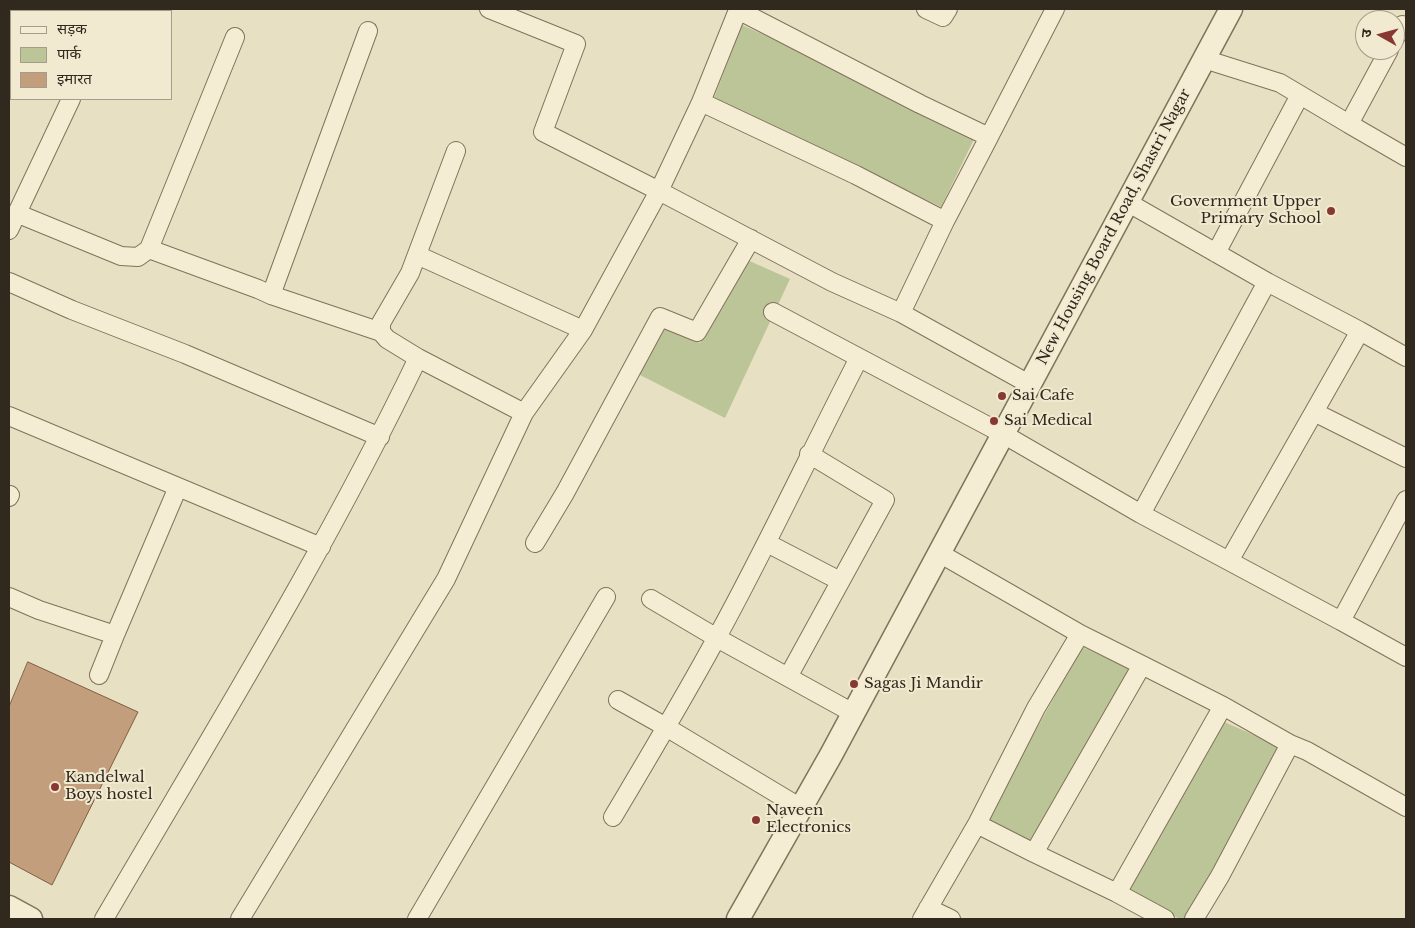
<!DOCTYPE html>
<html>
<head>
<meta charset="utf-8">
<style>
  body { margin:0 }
  #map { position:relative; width:1415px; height:928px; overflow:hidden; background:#e8e0c2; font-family:"Libre Baskerville","Noto Sans Devanagari",serif }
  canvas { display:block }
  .frame { position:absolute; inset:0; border:10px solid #32291e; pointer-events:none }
  .legend { position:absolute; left:10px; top:10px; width:162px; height:90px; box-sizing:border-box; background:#f1ead1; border:1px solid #a59d89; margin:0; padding:6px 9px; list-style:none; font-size:15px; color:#32291e }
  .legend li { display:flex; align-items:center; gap:10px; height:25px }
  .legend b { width:25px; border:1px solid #a59d89 }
  .north { position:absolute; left:1355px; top:10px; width:50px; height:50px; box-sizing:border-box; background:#f1ead1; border:1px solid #a59d89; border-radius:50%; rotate:277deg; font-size:14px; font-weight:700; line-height:20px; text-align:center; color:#32291e }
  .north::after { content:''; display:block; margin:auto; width:18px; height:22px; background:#883832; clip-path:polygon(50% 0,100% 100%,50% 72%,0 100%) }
</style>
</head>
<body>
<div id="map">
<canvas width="1415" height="928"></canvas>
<div class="frame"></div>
<ul class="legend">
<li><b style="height:6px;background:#f4edd4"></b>सड़क</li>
<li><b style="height:14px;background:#bcc597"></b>पार्क</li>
<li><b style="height:14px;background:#c39e7c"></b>इमारत</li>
</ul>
<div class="north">उ</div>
</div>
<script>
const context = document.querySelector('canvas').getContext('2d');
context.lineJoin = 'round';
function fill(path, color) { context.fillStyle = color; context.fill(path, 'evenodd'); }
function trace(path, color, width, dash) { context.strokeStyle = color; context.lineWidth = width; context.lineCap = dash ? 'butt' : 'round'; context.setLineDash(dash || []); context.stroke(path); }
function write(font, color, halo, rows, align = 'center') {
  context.font = font + ' "Libre Baskerville",serif'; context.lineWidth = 4; context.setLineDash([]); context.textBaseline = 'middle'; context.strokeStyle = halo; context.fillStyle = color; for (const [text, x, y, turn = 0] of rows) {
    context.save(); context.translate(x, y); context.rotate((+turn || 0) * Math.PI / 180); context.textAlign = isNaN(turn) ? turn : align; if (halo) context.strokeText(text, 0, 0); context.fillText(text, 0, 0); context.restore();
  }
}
const green = new Path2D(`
  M 742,25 L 978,131 L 941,207 L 714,98 Z
  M 745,259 L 790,279 L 725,418 L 638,374 L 665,328 L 700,343 Z
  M 1082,647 L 1131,669 L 1031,844 L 986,820 Z
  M 1222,721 L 1281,747 L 1186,919 L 1180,919 L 1126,891 Z`);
const building = new Path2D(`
  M 28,662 L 138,712 L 52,885 L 9,862 L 9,707 Z`);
const minor = new Path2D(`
  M 926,9 L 943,17 L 948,9
  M 113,11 L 115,9
  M 9,15 L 11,12
  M 1395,38 L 1402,25 L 1406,28
  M 1204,59 L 1280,83 L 1349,124 L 1389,50
  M 701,102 L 856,175 L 945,221
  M 1349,124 L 1406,157
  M 1127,202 L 1267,282
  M 16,213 L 121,256 L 138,257 L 149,249 L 235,37
  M 9,230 L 71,99
  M 149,249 L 258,289 L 271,295 L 368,31
  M 1216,253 L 1300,95
  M 417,255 L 583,330
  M 9,282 L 72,310 L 185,354 L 380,437
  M 271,295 L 381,332
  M 773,312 L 1003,434 L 1141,514 L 1341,621
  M 901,313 L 945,221 L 989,137
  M 1406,357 L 1360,331 L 1314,412 L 1406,458
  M 418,358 L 387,339 L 381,332 L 381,323 L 410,273 L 456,151
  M 1029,384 L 901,313 L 832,282 L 659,191 L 701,102 L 738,10 L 920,104 L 989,137 L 1055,9
  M 9,416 L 321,547
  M 9,497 L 10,495
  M 1406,500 L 1341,621 L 1406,657
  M 1141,514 L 1267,282 L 1360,331
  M 535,543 L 565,493 L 660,317 L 697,332 L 751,239
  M 767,543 L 840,581
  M 939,553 L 1080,634 L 1036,708 L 977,824 L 1034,853 L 1142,665 L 1223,706 L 1117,893 L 1165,919
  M 1229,561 L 1314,412
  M 9,597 L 39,610 L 115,635 L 178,487
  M 651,599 L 717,638 L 853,713
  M 1080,634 L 1142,665
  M 99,675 L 115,635
  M 788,677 L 885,500 L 809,454
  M 618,700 L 666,727 L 801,808
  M 1223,706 L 1290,744
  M 613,817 C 648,758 684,698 717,637 C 767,546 811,451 859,358
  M 1034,853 L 1117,893
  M 928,908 L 951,919
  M 104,919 C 212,734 325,552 418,358 L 524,413
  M 240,919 L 446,579 L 524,413 L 583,330 L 659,191 L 543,132 L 576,44 L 489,9
  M 417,919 L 606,597
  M 922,919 L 977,824
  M 1194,919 L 1220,876 L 1290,744 L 1307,751 L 1406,807`);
const tertiary = new Path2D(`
  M 9,907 L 31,919
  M 738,919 L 831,755 L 1231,9`);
const markers = [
  [1331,211,5,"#883832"],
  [1002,396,5,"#883832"],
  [994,421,5,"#883832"],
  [854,684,5,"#883832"],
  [55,787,5,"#883832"],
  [756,820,5,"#883832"]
];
const poiNames = [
  ["Government Upper",1321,202,"right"],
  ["Primary School",1321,219,"right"],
  ["Sai Cafe",1012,396],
  ["Sai Medical",1004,421],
  ["Sagas Ji Mandir",864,684],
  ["Kandelwal",65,778],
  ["Boys hostel",65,795],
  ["Naveen",766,811],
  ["Electronics",766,828]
];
const streetNames = [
  ["New Housing Board Road, Shastri Nagar",1114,227,-62]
];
fill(green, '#bcc597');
fill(building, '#c39e7c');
trace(building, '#7d5e44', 1);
trace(minor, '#80725b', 20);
trace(tertiary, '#80725b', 25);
trace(minor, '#f4edd4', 18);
trace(tertiary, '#f4edd4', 22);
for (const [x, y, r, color] of markers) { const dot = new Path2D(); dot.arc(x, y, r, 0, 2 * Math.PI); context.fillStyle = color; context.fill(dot); trace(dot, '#f1ead1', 2); }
write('15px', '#32291e', '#f1ead1', poiNames, 'left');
write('15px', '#32291e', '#f1ead1', streetNames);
</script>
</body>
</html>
